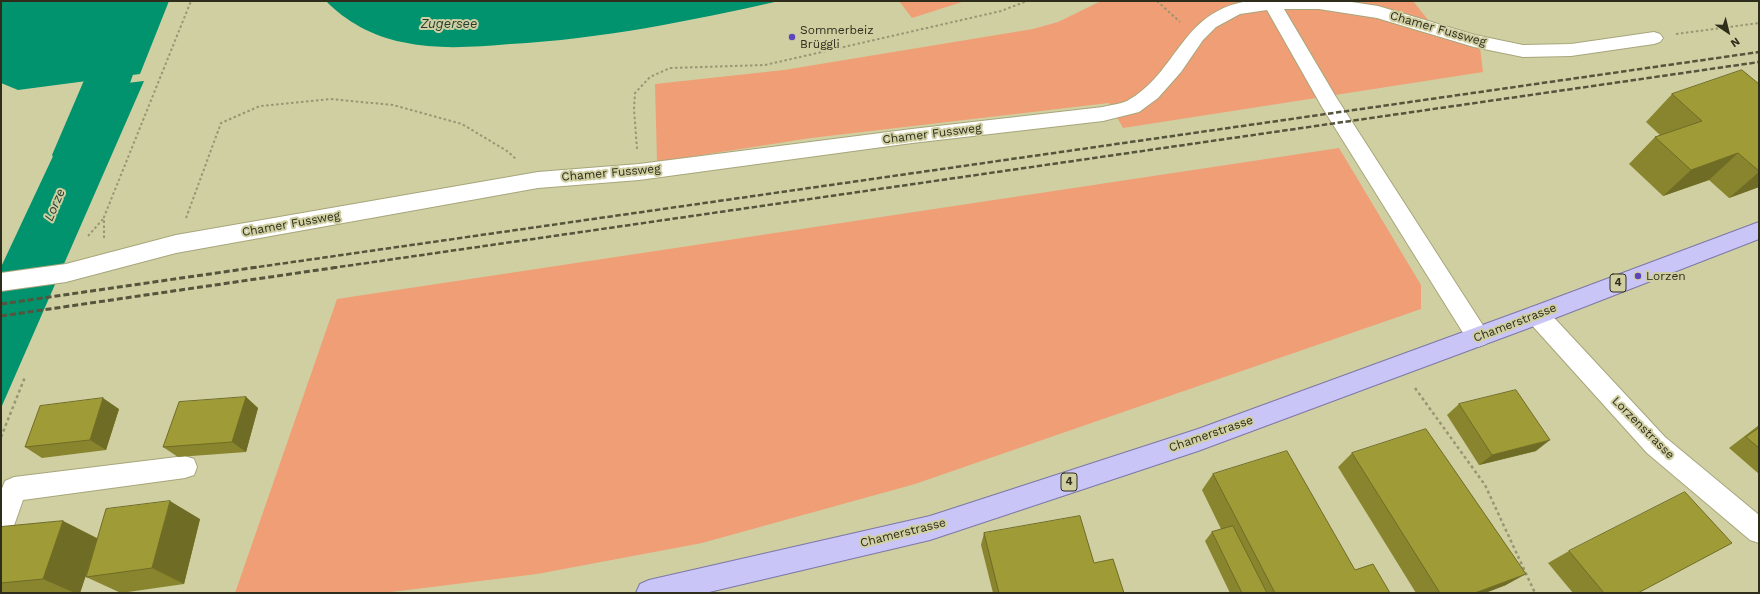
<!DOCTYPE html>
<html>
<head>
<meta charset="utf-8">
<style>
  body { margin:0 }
  #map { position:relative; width:1760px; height:594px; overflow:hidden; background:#d0cfa2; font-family:"Work Sans",sans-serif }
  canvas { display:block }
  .frame { position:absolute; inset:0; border:2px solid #2e2d1c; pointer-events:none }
  .north { position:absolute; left:1708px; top:12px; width:40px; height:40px; -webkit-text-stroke:3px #d0cfa2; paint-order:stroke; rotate:145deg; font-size:11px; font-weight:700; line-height:16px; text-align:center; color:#2e2d1c }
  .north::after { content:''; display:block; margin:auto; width:14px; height:18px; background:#2e2d1c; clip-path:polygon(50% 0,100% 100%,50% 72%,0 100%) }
</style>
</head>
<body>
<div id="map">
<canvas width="1760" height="594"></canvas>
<div class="frame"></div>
<div class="north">N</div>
</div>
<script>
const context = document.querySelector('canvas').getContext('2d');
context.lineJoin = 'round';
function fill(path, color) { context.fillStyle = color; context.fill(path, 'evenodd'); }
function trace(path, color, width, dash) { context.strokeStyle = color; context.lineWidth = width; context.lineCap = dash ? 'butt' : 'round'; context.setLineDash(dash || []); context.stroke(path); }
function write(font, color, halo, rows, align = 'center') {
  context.font = font + ' "Work Sans",sans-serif'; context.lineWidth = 4; context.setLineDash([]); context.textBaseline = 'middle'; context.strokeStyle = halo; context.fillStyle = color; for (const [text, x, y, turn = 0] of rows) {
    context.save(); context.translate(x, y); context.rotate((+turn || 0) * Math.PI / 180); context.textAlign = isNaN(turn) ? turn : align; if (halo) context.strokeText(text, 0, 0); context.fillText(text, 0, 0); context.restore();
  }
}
const green = new Path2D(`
  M 899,1 L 965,1 L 912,18 Z
  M 1101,1 L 1413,1 L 1429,21 L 1430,33 L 1480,48 L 1483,72 L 1123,128 L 1109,103 L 811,138 L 657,162 L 655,84 L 784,70 L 1033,29 L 1058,22 Z
  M 1339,148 L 1421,285 L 1421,309 L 915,484 L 702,543 L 537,574 L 383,593 L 235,593 L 337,299 Z`);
const water = new Path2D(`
  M 1,1 L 169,1 L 140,74 L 18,90 L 1,83 Z
  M 326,1 L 779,1 C 690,21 601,39 510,44 C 473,47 438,50 402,42 C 374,37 345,21 326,1 Z
  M 144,81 L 1,408 L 1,267 L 85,88 Z`);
const river = new Path2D(`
  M 114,1 L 158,1 C 139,56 121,118 93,168 L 76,174 L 59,168 L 52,155 L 85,78 Z`);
const pathFar1 = new Path2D(`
  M 1157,1 L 1180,22
  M 1676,34 L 1759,23
  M 637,149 L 634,109 L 635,93 L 650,77 L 670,68 L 765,65 L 1001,11 L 1027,1
  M 186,218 L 221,123 L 260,106 L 330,99 L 393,105 L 462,124 L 507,151 L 516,159
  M 88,236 L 104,218
  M 104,238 L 104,217 L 191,1`);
const path = new Path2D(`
  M 1415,388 L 1485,485 L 1535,593
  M 1,437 L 25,377`);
const minor = new Path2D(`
  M 1248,1 L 1345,1 L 1378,6 L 1475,35 L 1523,45 L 1571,44 L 1654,32 L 1660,34 L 1663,38 L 1660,42 L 1654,44 L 1571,56 L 1523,57 L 1474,47 L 1377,18 L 1319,9 L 1284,9 L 1336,97 L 1486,330 L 1489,337 L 1486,344 L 1478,347 L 1470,344 L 1322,107 L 1267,10 L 1240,14 L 1216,27 L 1203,40 L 1181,72 L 1158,98 L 1139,112 L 1103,121 L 912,143 L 639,180 L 538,188 L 176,253 L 66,282 L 1,291 L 1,273 L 66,264 L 176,235 L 538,172 L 639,164 L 912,129 L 1103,107 C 1110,105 1120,104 1127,101 C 1178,73 1180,12 1248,1 Z
  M 1537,306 L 1545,308 L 1665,437 L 1759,515 L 1759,543 L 1750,540 L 1647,453 L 1529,322 L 1526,315 L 1529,308 Z
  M 185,456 L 194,459 L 197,467 L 194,475 L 185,478 L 23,500 L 10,537 L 1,540 L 1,491 L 5,481 L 14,477 Z`);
const major = new Path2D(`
  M 1759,222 L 1759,239 L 1545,322 L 1198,451 L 930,540 L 705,593 L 636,593 L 640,584 L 649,580 L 930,516 L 1198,429 L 1529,308 Z`);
const railFar1 = new Path2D(`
  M 251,268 L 1759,52
  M 332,268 L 1759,62`);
const rail = new Path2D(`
  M 1,304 L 258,267
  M 1,316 L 339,267`);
const wall = new Path2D(`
  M 1759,84 L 1759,187 L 1729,198 L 1709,180 L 1663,196 L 1629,164 L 1655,137 L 1660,135 L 1646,122 L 1672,94 Z
  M 246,397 L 258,408 L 246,452 L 178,457 L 163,447 Z
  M 1459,404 L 1536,451 L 1479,465 L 1447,415 Z
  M 119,409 L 106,450 L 42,458 L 25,447 Z
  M 1759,425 L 1759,474 L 1729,448 Z
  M 1352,453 L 1506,585 L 1485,593 L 1416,593 L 1338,467 Z
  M 1213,474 L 1355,570 L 1390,593 L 1230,593 L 1205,541 L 1212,532 L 1221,529 L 1202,490 Z
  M 200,519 L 184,584 L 121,593 L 86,577 L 87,572 L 80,593 L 1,593 L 1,527 L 63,521 L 97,538 Z
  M 984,533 L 1094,563 L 1124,593 L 993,593 L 981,545 Z
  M 1569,551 L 1638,593 L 1573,593 L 1548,563 Z`);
const shadedWall = new Path2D(`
  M 1738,153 L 1709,180 L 1663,196 L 1691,170 Z
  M 1759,172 L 1759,187 L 1729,198 Z
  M 246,397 L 258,408 L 246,452 L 232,442 Z
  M 103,398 L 119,409 L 106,450 L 90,440 Z
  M 1550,440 L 1536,451 L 1479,465 L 1492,455 Z
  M 170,501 L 200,519 L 184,584 L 152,568 Z
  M 63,521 L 98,539 L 80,593 L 75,593 L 43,579 Z
  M 1526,574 L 1506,585 L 1485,593 L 1475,593 Z`);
const building = new Path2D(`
  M 1742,70 L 1759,84 L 1759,171 L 1738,153 L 1691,170 L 1655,137 L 1702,121 L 1672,94 Z
  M 1516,390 L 1550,440 L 1492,455 L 1459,404 Z
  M 246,397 L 232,442 L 163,447 L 179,402 Z
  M 103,398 L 90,440 L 25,447 L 40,406 Z
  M 1759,428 L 1759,448 L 1746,437 Z
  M 1426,429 L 1526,574 L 1475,593 L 1440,593 L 1352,453 Z
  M 1287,451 L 1355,570 L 1373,564 L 1390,593 L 1275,593 L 1213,474 Z
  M 1685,492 L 1732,543 L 1638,593 L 1604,593 L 1569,551 Z
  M 170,501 L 152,568 L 86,577 L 106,509 Z
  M 1080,516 L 1094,563 L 1113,559 L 1124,593 L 999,593 L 984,533 Z
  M 63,521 L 43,579 L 1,583 L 1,527 Z
  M 1233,526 L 1267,593 L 1242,593 L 1212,532 Z`);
const markers = [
  [792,37,4,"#5c45bd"],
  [1638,276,4,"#5c45bd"]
];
const shields = [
  [1618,283,16],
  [1069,482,16]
];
const shieldNames = [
  ["4",1618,283],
  ["4",1069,482]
];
const streetNames = [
  ["Chamer Fussweg",1438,29,16],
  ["Chamer Fussweg",932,134,-7],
  ["Chamer Fussweg",611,173,-5],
  ["Chamer Fussweg",291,224,-10],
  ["Chamerstrasse",1515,323,-21],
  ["Lorzenstrasse",1643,428,45],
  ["Chamerstrasse",1211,434,-19],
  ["Chamerstrasse",903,533,-14]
];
const poiNames = [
  ["Sommerbeiz",800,30],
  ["Brüggli",800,44],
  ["Lorzen",1646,276]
];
const waterNames = [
  ["Zugersee",449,24],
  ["Lorze",55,205,-67]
];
fill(green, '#f09e75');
fill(water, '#01936d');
fill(river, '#01936d');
trace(minor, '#a7a67b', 2);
trace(major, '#7c77a6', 2);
trace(pathFar1, '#979673', 2, [2.5, 2.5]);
trace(path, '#979673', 2.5, [3, 3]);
fill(minor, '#fff');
fill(major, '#cac5f7');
trace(railFar1, '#55543c', 2.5, [5.5, 2.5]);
trace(rail, '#55543c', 3, [6, 3]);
fill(wall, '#89852e');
fill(shadedWall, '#6f6c26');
fill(building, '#9f9b36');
trace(building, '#6f6c26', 1);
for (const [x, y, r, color] of markers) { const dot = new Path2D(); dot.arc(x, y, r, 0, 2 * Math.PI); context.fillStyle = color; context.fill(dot); trace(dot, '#d0cfa2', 1.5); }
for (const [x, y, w] of shields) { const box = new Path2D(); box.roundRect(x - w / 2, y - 9, w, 18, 3); context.fillStyle = '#d0cfa2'; context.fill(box); trace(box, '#2e2d1c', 1); }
write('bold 11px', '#2e2d1c', null, shieldNames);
write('12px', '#2e2d1c', '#d0cfa2', streetNames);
write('12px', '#2e2d1c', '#d0cfa2', poiNames, 'left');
write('italic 13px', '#243d33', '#d0cfa2', waterNames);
</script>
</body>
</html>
